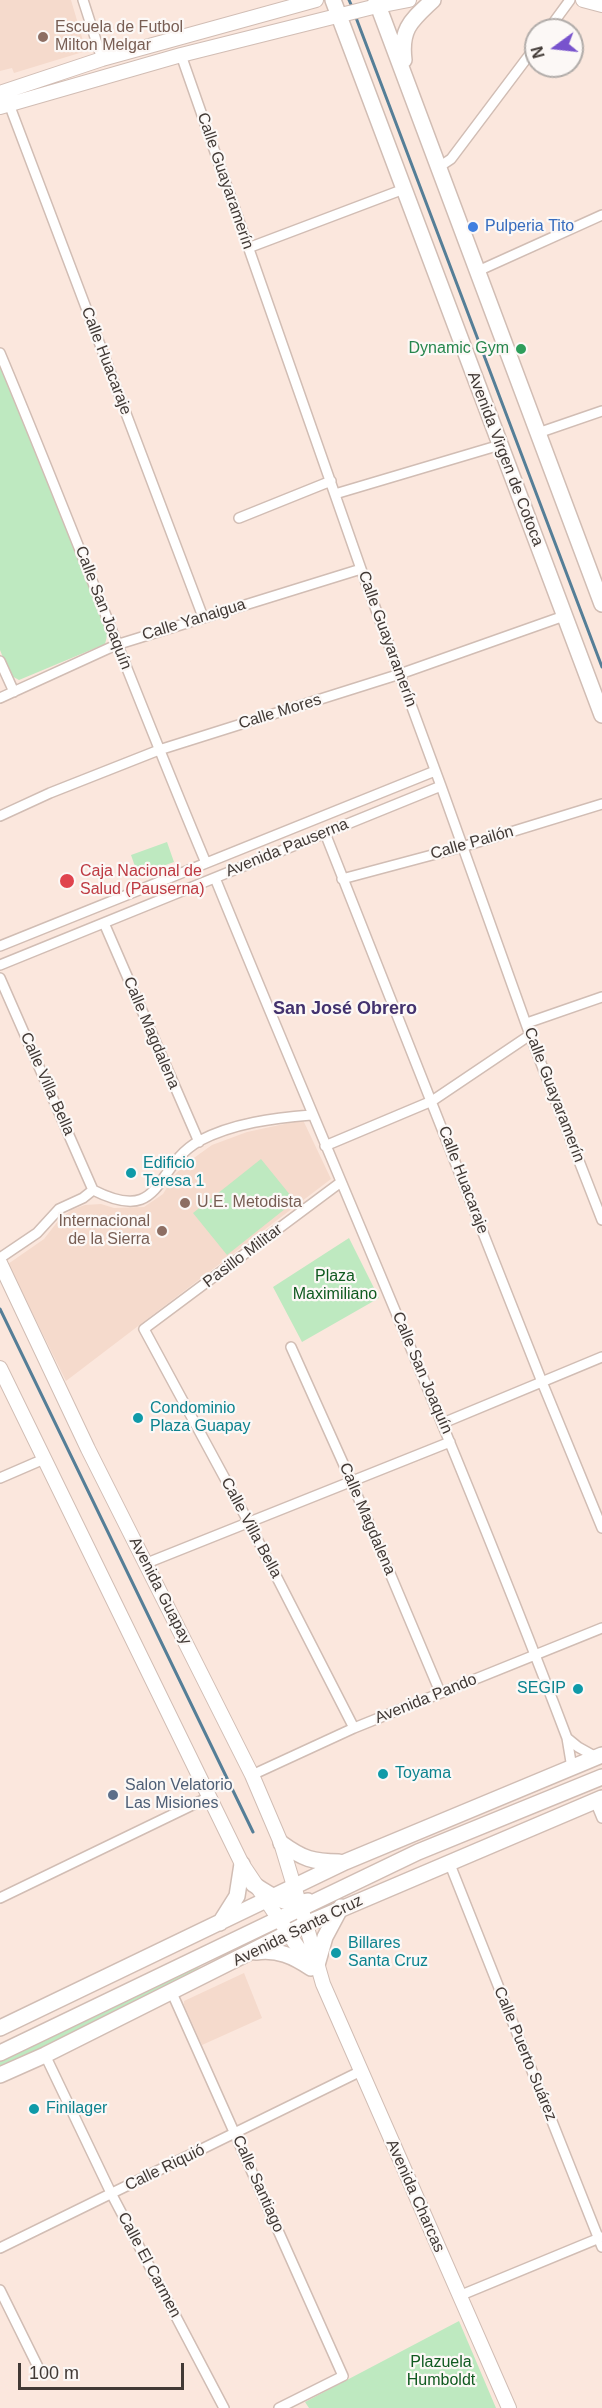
<!DOCTYPE html>
<html>
<head>
<meta charset="utf-8">
<style>
  body { margin:0 }
  #map { position:relative; width:602px; height:2408px; overflow:hidden; background:#fbe7dd; font-family:Helvetica,sans-serif }
  canvas { display:block }
  .north { position:absolute; left:524px; top:18px; width:60px; height:60px; box-sizing:border-box; background:#fcf8f6; border:2px solid #b1aca9; border-radius:50%; rotate:255deg; font-size:16px; font-weight:700; line-height:24px; text-align:center; color:#413935 }
  .north::after { content:''; display:block; margin:auto; width:21px; height:27px; background:#7853cd; clip-path:polygon(50% 0,100% 100%,50% 72%,0 100%) }
  .scale { position:absolute; left:18px; top:2363px; width:166px; height:27px; box-sizing:border-box; border:3px solid #413935; border-top:0; padding-left:8px; font-size:18px; line-height:21px; white-space:nowrap; color:#413935; -webkit-text-stroke:4px #fcf8f6; paint-order:stroke }
</style>
</head>
<body>
<div id="map">
<canvas width="602" height="2408"></canvas>
<div class="north">N</div>
<div class="scale">100 m</div>
</div>
<script>
const context = document.querySelector('canvas').getContext('2d');
context.lineJoin = 'round';
function fill(path, color) { context.fillStyle = color; context.fill(path, 'evenodd'); }
function trace(path, color, width, dash) { context.strokeStyle = color; context.lineWidth = width; context.lineCap = dash ? 'butt' : 'round'; context.setLineDash(dash || []); context.stroke(path); }
function write(font, color, halo, rows, align = 'center') {
  context.font = font + ' Helvetica,sans-serif'; context.lineWidth = 4.5; context.setLineDash([]); context.textBaseline = 'middle'; context.strokeStyle = halo; context.fillStyle = color; for (const [text, x, y, turn = 0] of rows) {
    context.save(); context.translate(x, y); context.rotate((+turn || 0) * Math.PI / 180); context.textAlign = isNaN(turn) ? turn : align; if (halo) context.strokeText(text, 0, 0); context.fillText(text, 0, 0); context.restore();
  }
}
const built = new Path2D(`
  M 0,0 L 71,0 L 86,51 L 14,73 L 12,68 L 0,71 Z
  M 303,1120 L 331,1179 L 66,1381 L 8,1264 L 44,1239 L 58,1221 L 71,1210 L 85,1205 L 101,1204 L 114,1208 L 144,1207 L 163,1194 L 174,1176 L 184,1165 L 212,1145 L 247,1132 Z
  M 244,1973 L 262,2018 L 202,2045 L 184,2005 L 184,2001 Z`);
const green = new Path2D(`
  M 0,361 L 108,632 L 105,644 L 19,680 L 10,675 L 0,650 Z
  M 167,842 L 174,862 L 138,875 L 131,855 Z
  M 261,1159 L 295,1201 L 227,1255 L 193,1213 Z
  M 349,1238 L 379,1298 L 302,1342 L 273,1287 Z
  M 190,1967 L 208,1968 L 0,2070 L 0,2058 Z
  M 459,2321 L 496,2408 L 309,2408 L 305,2402 Z`);
const stream = new Path2D(`
  M 349,0 L 353,9
  M 355,15 L 602,667
  M 0,1309 L 253,1832`);
const minor = new Path2D(`
  M 83,0 L 102,59
  M 548,30 L 570,0
  M 181,55 L 361,569 L 441,786 L 530,1035 L 602,1220
  M 9,104 L 203,617
  M 439,167 L 451,159 L 536,46
  M 248,248 L 404,189
  M 478,271 L 602,215
  M 0,353 C 71,522 135,694 206,863
  M 538,433 L 602,411
  M 335,494 L 500,445
  M 239,518 L 331,481
  M 0,661 L 14,692
  M 0,698 L 116,645 L 361,569
  M 0,816 L 50,793 L 159,750 L 400,674 L 564,616
  M 325,833 L 542,1382 L 602,1528
  M 215,878 C 332,1165 457,1448 567,1738 L 572,1768
  M 342,879 L 462,847 L 602,804
  M 104,923 L 199,1142
  M 0,946 L 435,771
  M 0,965 L 441,786
  M 0,978 L 93,1190
  M 527,1023 L 602,997
  M 325,1146 L 432,1101 L 530,1035
  M 341,1182 L 144,1329 L 249,1523 L 354,1728
  M 0,1258 L 37,1233 L 59,1209 L 83,1198 L 93,1190 C 164,1226 153,1167 199,1141 C 233,1123 274,1118 311,1115
  M 291,1347 L 352,1483 L 440,1692
  M 443,1423 L 602,1357
  M 0,1478 L 44,1459
  M 147,1563 L 450,1442
  M 567,1738 L 578,1747 L 596,1757
  M 252,1775 L 354,1728 L 602,1628
  M 595,1801 L 602,1818
  M 449,1862 L 602,2247
  M 0,1898 L 209,1797
  M 172,1993 L 343,2376 L 279,2408
  M 45,2055 L 111,2193 L 224,2408
  M 0,2248 L 361,2071
  M 0,2290 L 40,2371
  M 459,2296 L 602,2237`);
const secondary = new Path2D(`
  M 583,0 L 602,5
  M 0,93 L 102,59 L 316,0
  M 0,107 L 181,55 L 373,7 L 409,0
  M 0,1263 L 88,1449 L 252,1775 L 281,1843 L 297,1896
  M 0,1368 L 242,1864 L 311,1967
  M 303,1914 L 323,1984 L 509,2408`);
const primary = new Path2D(`
  M 333,0 L 602,715
  M 376,0 L 602,604
  M 404,60 C 400,28 412,20 433,0
  M 281,1843 C 303,1859 313,1862 339,1862
  M 253,1884 C 271,1896 287,1907 308,1901
  M 220,1923 L 237,1896 L 242,1864
  M 256,1952 C 278,1949 293,1956 311,1968
  M 317,1965 L 325,1937 L 341,1907
  M 0,2028 L 345,1862 L 602,1755
  M 0,2053 L 418,1852 L 602,1777
  M 0,2075 L 45,2055 L 306,1924 L 602,1798`);
const markers = [
  [43,37,6,"#8d6e63"],
  [473,227,6,"#3f7fe0"],
  [521,349,6,"#2e9e5b"],
  [67,881,8,"#e0444e"],
  [131,1173,6,"#0f9aa8"],
  [185,1203,6,"#8d6e63"],
  [162,1231,6,"#8d6e63"],
  [138,1418,6,"#0f9aa8"],
  [578,1689,6,"#0f9aa8"],
  [383,1774,6,"#0f9aa8"],
  [113,1795,6,"#5c6f8a"],
  [336,1953,6,"#0f9aa8"],
  [34,2109,6,"#0f9aa8"]
];
const educationNames = [
  ["Escuela de Futbol",55,28],
  ["Milton Melgar",55,46],
  ["U.E. Metodista",197,1203],
  ["Internacional",150,1222,"right"],
  ["de la Sierra",150,1240,"right"]
];
const streetNames = [
  ["Calle Guayaramerín",225,181,71],
  ["Calle Huacaraje",106,361,69],
  ["Avenida Virgen de Cotoca",505,459,69],
  ["Calle San Joaquín",103,608,69],
  ["Calle Yanaigua",194,620,-17],
  ["Calle Guayaramerín",387,639,70],
  ["Calle Mores",280,712,-17],
  ["Calle Pailón",472,843,-16],
  ["Avenida Pauserna",287,848,-22],
  ["Calle Magdalena",151,1033,67],
  ["Calle Villa Bella",47,1084,66],
  ["Calle Guayaramerín",554,1095,69],
  ["Calle Huacaraje",463,1180,69],
  ["Pasillo Militar",243,1256,-37],
  ["Calle San Joaquín",422,1373,67],
  ["Calle Magdalena",367,1519,67],
  ["Calle Villa Bella",251,1528,62],
  ["Avenida Guapay",160,1591,63],
  ["Avenida Pando",426,1699,-22],
  ["Avenida Santa Cruz",298,1931,-26],
  ["Calle Puerto Suárez",525,2054,68],
  ["Calle Riquió",165,2168,-26],
  ["Calle Santiago",258,2184,66],
  ["Avenida Charcas",415,2196,66],
  ["Calle El Carmen",149,2265,62]
];
const shopNames = [
  ["Pulperia Tito",485,227]
];
const leisureNames = [
  ["Dynamic Gym",509,349]
];
const healthNames = [
  ["Caja Nacional de",80,872],
  ["Salud (Pauserna)",80,890]
];
const cultureNames = [
  ["Edificio",143,1164],
  ["Teresa 1",143,1182],
  ["Condominio",150,1409],
  ["Plaza Guapay",150,1427],
  ["SEGIP",566,1689,"right"],
  ["Toyama",395,1774],
  ["Billares",348,1944],
  ["Santa Cruz",348,1962],
  ["Finilager",46,2109]
];
const parkNames = [
  ["Plaza",335,1277],
  ["Maximiliano",335,1295],
  ["Plazuela",441,2363],
  ["Humboldt",441,2381]
];
const serviceNames = [
  ["Salon Velatorio",125,1786],
  ["Las Misiones",125,1804]
];
const neighbourhoodNames = [
  ["San José Obrero",345,1009]
];
fill(built, '#f5dacc');
fill(green, '#bee9c0');
trace(stream, '#557e97', 3);
trace(minor, '#d1bdb4', 12);
trace(secondary, '#d1bdb4', 16);
trace(primary, '#d1bdb4', 18);
trace(minor, '#fff', 9);
trace(secondary, '#fff', 14);
trace(primary, '#fff', 15);
for (const [x, y, r, color] of markers) { const dot = new Path2D(); dot.arc(x, y, r, 0, 2 * Math.PI); context.fillStyle = color; context.fill(dot); trace(dot, '#fcf8f6', 2); }
write('16px', '#785e54', '#fcf8f6', educationNames, 'left');
write('16px', '#413935', '#fcf8f6', streetNames);
write('16px', '#366cbe', '#fcf8f6', shopNames, 'left');
write('16px', '#27864d', '#fcf8f6', leisureNames, 'right');
write('16px', '#be3a42', '#fcf8f6', healthNames, 'left');
write('16px', '#0d838f', '#fcf8f6', cultureNames, 'left');
write('16px', '#105a20', '#fcf8f6', parkNames);
write('16px', '#4e5e75', '#fcf8f6', serviceNames, 'left');
write('bold 18px', '#43326e', '#fcf8f6', neighbourhoodNames);
</script>
</body>
</html>
